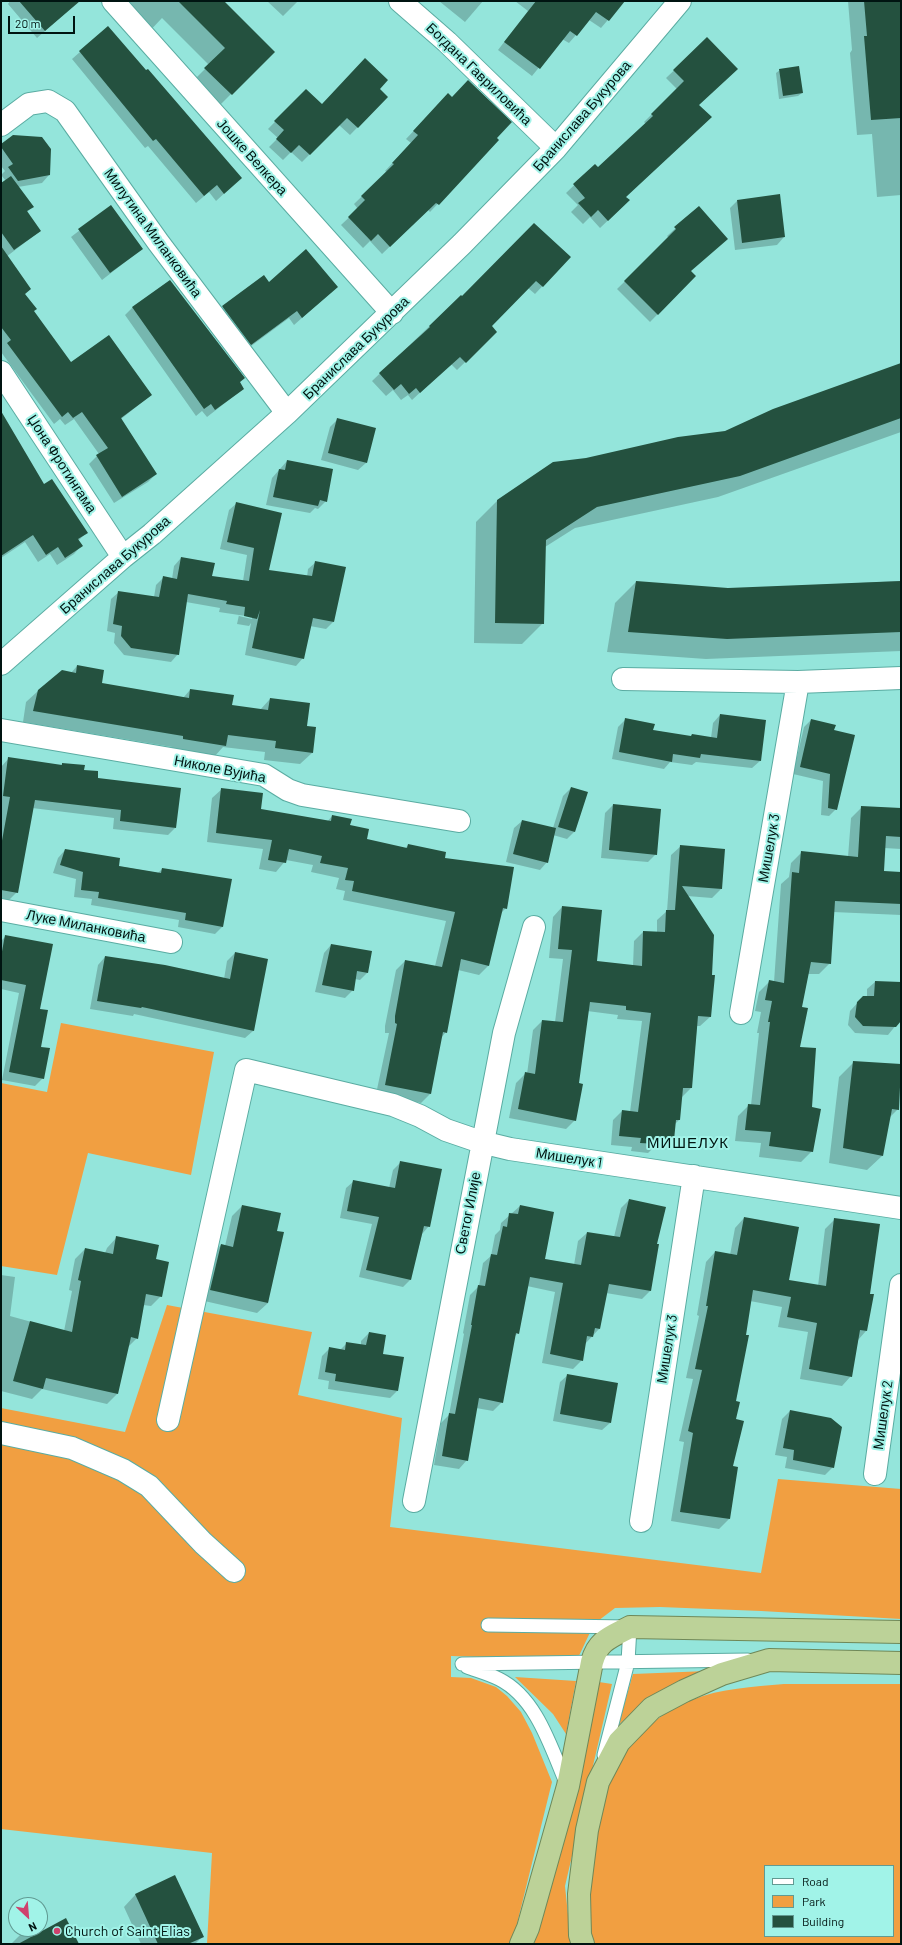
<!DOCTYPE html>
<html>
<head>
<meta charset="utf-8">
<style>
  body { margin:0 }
  #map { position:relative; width:902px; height:1945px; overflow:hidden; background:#94e5db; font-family:Barlow,sans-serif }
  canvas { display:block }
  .frame { position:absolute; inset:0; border:2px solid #001411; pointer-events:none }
  .legend { position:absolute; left:764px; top:1865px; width:130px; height:72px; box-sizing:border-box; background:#a1f3e8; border:1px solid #619a92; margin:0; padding:5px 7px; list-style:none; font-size:12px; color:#001411 }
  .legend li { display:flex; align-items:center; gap:8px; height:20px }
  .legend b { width:20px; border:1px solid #619a92 }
  .north { position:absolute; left:8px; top:1897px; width:40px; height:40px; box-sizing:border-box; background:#a1f3e8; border:1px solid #619a92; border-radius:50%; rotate:154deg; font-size:11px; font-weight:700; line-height:16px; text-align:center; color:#001411 }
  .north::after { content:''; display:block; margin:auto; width:14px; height:18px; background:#cf416d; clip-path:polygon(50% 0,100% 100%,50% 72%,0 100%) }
  .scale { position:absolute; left:8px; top:16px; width:67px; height:18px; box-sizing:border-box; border:2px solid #001411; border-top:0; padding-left:5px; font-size:12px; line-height:14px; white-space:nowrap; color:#001411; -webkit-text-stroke:3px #a1f3e8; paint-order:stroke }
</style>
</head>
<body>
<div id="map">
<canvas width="902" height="1945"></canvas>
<div class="frame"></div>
<ul class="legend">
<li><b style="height:5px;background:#fff"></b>Road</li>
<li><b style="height:11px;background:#f19f41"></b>Park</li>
<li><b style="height:11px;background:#24513f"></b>Building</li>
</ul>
<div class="north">N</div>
<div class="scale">20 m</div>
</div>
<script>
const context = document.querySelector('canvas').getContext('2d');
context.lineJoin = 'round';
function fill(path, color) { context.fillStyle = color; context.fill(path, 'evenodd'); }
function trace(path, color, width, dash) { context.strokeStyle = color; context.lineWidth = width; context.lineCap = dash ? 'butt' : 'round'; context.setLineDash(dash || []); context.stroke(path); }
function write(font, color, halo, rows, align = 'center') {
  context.font = font + ' Barlow,sans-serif'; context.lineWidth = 4; context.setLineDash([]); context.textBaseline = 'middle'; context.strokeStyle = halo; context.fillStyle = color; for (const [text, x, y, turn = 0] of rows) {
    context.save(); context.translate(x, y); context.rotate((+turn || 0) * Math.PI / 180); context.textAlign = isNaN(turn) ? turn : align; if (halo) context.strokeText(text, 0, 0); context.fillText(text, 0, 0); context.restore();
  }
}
const green = new Path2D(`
  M 61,1023 L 214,1052 L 191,1175 L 88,1153 L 57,1275 L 1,1266 L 1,1083 L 47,1092 Z
  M 167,1305 L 312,1332 L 298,1395 L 402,1418 L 390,1527 L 761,1573 L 778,1479 L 901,1489 L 901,1619 L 761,1611 L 660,1607 L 615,1608 L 594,1624 L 577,1660 L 451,1656 L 451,1677 L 471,1678 L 496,1687 L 507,1696 L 521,1712 L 532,1733 L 552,1782 L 516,1928 L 509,1944 L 207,1944 L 212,1853 L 1,1829 L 1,1408 L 125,1432 Z
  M 707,1671 L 644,1704 L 618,1725 L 633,1674 Z
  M 515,1677 L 576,1681 L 566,1734 L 553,1714 Z
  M 599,1682 L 612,1684 L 565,1886 L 571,1944 L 534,1944 L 551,1888 Z
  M 784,1684 L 901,1684 L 901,1944 L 594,1944 C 586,1915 591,1883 594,1854 C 596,1834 600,1804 607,1786 C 624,1747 652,1715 692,1700 C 721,1688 753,1687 784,1684 ZM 765,1866 L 893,1866 L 893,1936 L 765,1936 Z`);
const shadow = new Path2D(`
  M 10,1 L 79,1 L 37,38 L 8,4 Z
  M 125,1 L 222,1 L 273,52 L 215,110 L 189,85 L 209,65 L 162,18 L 146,35 Z
  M 267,1 L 298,1 L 283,16 Z
  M 439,1 L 483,1 L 465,22 Z
  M 515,1 L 624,1 L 601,28 L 589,20 L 569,43 L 562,39 L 532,76 L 498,50 L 528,11 Z
  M 848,1 L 901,1 L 901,195 L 877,197 L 872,134 L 857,135 L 850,53 L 852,50 Z
  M 707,39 L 698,105 L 625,197 L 621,208 L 600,228 L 590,217 L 583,224 L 571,212 L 578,205 L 566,193 L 595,165 L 598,169 L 646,124 L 644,122 L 677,89 L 666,78 Z
  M 80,52 L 241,178 L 216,201 L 209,192 L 196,203 L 148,146 L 145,148 L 72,59 Z
  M 780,70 L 802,93 L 798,96 L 779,99 L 776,73 Z
  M 378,89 L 387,97 L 350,135 L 339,125 L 302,162 L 291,152 L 283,160 L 269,147 L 278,138 L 268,129 L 306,90 L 321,106 Z
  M 441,102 L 498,140 L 430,212 L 428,210 L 382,254 L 370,241 L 363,248 L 341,225 L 358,209 L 354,204 L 387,172 L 385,171 L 411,143 L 406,139 Z
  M 1,145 L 49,175 L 42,183 L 18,187 L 32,207 L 27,212 L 40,231 L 6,257 L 1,250 L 1,184 L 6,181 L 1,175 L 5,171 L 1,166 Z
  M 737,201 L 784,237 L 777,245 L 735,250 L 730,208 Z
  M 111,206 L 142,249 L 102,280 L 71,237 Z
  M 699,207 L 690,271 L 695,276 L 650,322 L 617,289 L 669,238 L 667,236 Z
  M 569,258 L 535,294 L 528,288 L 490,326 L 496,332 L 457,370 L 451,364 L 412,400 L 408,395 L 401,400 L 393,390 L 386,396 L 372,381 L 461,296 L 462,298 Z
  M 1,269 L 25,294 L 33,312 L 70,363 L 151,395 L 121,419 L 156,474 L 148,482 L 114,503 L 89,464 L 99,454 L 74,419 L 65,425 L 60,419 L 54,424 L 1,352 Z
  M 169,281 L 244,378 L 239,383 L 243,389 L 207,417 L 202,411 L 196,416 L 125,315 L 132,308 Z
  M 268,283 L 329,294 L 294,325 L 289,318 L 243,352 L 215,314 L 223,307 Z
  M 901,364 L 901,432 L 718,497 L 575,528 L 545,547 L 543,623 L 522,644 L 474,643 L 476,522 L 497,501 L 586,459 L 725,432 Z
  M 338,419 L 366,463 L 358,470 L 321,460 L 330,427 Z
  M 1,422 L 44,485 L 86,533 L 78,541 L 81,546 L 74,554 L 57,565 L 50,554 L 38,562 L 25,542 L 1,558 Z
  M 287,461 L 326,501 L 318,509 L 315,508 L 310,513 L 266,505 L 272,478 Z
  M 237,503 L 267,571 L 307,577 L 308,569 L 316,562 L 333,622 L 326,629 L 310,626 L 303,658 L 296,666 L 245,655 L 251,623 L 249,626 L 237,624 L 239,615 L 219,612 L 220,608 L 186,602 L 178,654 L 171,662 L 124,655 L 114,643 L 115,633 L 107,631 L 111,599 L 119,592 L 154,597 L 156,585 L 164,577 L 172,579 L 174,566 L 181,558 L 211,577 L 243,581 L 247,555 L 220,549 L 229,510 ZM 239,615 L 252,617 L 252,619 L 239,616 Z
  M 901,581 L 901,651 L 706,659 L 607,652 L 615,603 L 636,582 L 728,589 Z
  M 77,666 L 100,684 L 183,698 L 190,690 L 231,706 L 260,710 L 270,699 L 305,726 L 312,753 L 300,764 L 264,760 L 265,752 L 223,747 L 214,757 L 172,751 L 172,747 L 23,722 L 26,702 L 38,691 L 71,673 Z
  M 720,715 L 760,761 L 752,768 L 696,762 L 692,765 L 670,762 L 664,769 L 612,759 L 618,727 L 626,719 L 652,730 L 690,737 L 711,738 L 713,723 Z
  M 811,720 L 833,731 L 836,809 L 829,816 L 821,815 L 823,781 L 793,774 L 804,727 Z
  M 9,758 L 60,766 L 62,764 L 83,770 L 175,828 L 168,835 L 113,829 L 114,818 L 32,808 L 17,892 L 9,900 L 1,898 L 1,767 Z
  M 571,788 L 575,831 L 567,839 L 553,835 L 547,862 L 540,870 L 506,862 L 514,828 L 522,821 L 553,828 L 563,796 Z
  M 222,789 L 260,810 L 327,822 L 332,816 L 349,826 L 366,840 L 405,849 L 408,845 L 443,859 L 506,908 L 501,913 L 488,966 L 479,975 L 458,970 L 446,1032 L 441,1038 L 430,1094 L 421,1103 L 376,1094 L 389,1033 L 385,1033 L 385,1026 L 396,970 L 405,961 L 435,966 L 446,921 L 343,900 L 345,891 L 336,889 L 339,878 L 311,872 L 313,865 L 286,860 L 276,872 L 259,869 L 263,849 L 207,842 L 212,798 Z
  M 613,805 L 656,854 L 648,862 L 601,858 L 605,813 Z
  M 862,807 L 901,809 L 901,849 L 884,848 L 883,872 L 901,873 L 901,915 L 833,912 L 830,963 L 819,974 L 808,974 L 801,1007 L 799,1048 L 811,1108 L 812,1151 L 801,1162 L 759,1157 L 761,1143 L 735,1141 L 738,1116 L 749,1105 L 751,1105 L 759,1033 L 757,1033 L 761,1012 L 755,1011 L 759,992 L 770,981 L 774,982 L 781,884 L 789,877 L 791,863 L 802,852 L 848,857 L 851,818 Z
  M 681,846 L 721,889 L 712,898 L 687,896 L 710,1017 L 700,1026 L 697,1026 L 691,1088 L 681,1098 L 679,1120 L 675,1124 L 673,1140 L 664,1149 L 653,1148 L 648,1153 L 631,1151 L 632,1147 L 611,1145 L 613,1120 L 622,1111 L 630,1112 L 642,1021 L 617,1019 L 618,1015 L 587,1011 L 578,1084 L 575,1120 L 566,1129 L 509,1118 L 516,1083 L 525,1074 L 527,1074 L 533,1030 L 542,1021 L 555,1022 L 563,959 L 549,958 L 553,917 L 562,907 L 596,962 L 633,966 L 634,941 L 643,932 L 657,932 L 657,920 L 667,911 L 671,855 Z
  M 65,850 L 118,866 L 158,873 L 162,869 L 223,926 L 215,934 L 178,927 L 179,920 L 91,905 L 92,899 L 74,897 L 76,879 L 53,873 L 58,858 Z
  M 6,936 L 39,1010 L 43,1078 L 35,1086 L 2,1080 L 19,993 L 1,989 L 1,941 Z
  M 331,945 L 368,972 L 360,980 L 355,979 L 353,990 L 345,998 L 315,992 L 324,953 Z
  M 235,953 L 253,1031 L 245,1038 L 134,1014 L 133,1016 L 90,1009 L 98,965 L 105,957 L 224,979 L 227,961 Z
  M 875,982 L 901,983 L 901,1019 L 888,1035 L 855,1033 L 848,1025 L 850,1011 L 863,997 L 867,997 L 867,989 Z
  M 854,1062 L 898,1109 L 889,1118 L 882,1156 L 867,1170 L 829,1163 L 839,1077 Z
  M 401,1162 L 429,1226 L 422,1234 L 410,1280 L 403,1287 L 359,1277 L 372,1224 L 340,1218 L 346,1188 L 354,1181 L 389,1188 L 393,1170 Z
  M 629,1200 L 656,1245 L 650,1291 L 642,1299 L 606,1293 L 599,1329 L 585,1344 L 582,1360 L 573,1369 L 542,1363 L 555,1292 L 527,1286 L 518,1333 L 514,1337 L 502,1402 L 493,1411 L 476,1408 L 467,1460 L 459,1469 L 434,1465 L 441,1423 L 449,1415 L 464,1334 L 463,1333 L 470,1295 L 479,1286 L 483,1263 L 491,1256 L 495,1235 L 500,1230 L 501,1223 L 520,1206 L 544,1259 L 574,1265 L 578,1241 L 587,1233 L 614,1237 L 621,1208 Z
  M 242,1206 L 276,1231 L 268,1303 L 257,1313 L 200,1300 L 211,1255 L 221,1245 L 225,1246 L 232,1216 Z
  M 744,1218 L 788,1281 L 818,1286 L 825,1229 L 835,1219 L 869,1294 L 872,1295 L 866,1331 L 858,1340 L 851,1376 L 842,1386 L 800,1379 L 808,1332 L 778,1327 L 782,1307 L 750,1301 L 734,1402 L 735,1420 L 732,1467 L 737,1468 L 729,1519 L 719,1529 L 671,1521 L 684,1442 L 679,1441 L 693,1379 L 686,1378 L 699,1316 L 697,1315 L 706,1262 L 715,1252 L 730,1255 L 735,1228 Z
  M 117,1237 L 161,1296 L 151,1306 L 143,1305 L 137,1338 L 127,1348 L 117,1394 L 107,1404 L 42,1389 L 32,1399 L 1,1391 L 1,1275 L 15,1277 L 10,1316 L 64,1331 L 72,1291 L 69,1290 L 75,1259 L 85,1249 L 105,1253 L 107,1248 Z
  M 369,1333 L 382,1355 L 397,1391 L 390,1398 L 328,1389 L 329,1381 L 318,1379 L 322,1356 L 329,1349 L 340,1350 L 347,1343 L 361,1346 L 361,1341 Z
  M 568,1375 L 610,1423 L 602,1430 L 553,1421 L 560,1382 Z
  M 790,1411 L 833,1467 L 825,1475 L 785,1468 L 787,1457 L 775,1455 L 782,1419 Z
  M 175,1877 L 203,1936 L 195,1944 L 141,1944 L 124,1907 L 135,1895 Z
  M 29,1929 L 43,1931 L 78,1944 L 11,1944 L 24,1931 Z`);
const building = new Path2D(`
  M 19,1 L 80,1 L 45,31 Z
  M 178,1 L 224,1 L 275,52 L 232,95 L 204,68 L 225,48 Z
  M 536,1 L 625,1 L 609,21 L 596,12 L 577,36 L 570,31 L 540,69 L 504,42 Z
  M 864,1 L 901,1 L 901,118 L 871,120 L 864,36 L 867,36 Z
  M 108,26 L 146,70 L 148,69 L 242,178 L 224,194 L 217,185 L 204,196 L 156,139 L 153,141 L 79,51 Z
  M 707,37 L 738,69 L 699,105 L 712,117 L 626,197 L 630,200 L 608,221 L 598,210 L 591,217 L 578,203 L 585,198 L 573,184 L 595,164 L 598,167 L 653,116 L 651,114 L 684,81 L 673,70 Z
  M 365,58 L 388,80 L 380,89 L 388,97 L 358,128 L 347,118 L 310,155 L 299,145 L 291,153 L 276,139 L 284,130 L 274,121 L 306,89 L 322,104 Z
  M 799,66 L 803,93 L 783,96 L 779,69 Z
  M 468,80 L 512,122 L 497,138 L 499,140 L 439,205 L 436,203 L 390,247 L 378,234 L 371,241 L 348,217 L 365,200 L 361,196 L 394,164 L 392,163 L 418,135 L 413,131 L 448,93 L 452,97 Z
  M 13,135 L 42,137 L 51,149 L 50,175 L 18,181 L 8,167 L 13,164 L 1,147 L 1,144 Z
  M 11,176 L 34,207 L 27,211 L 41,231 L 14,250 L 1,232 L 1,183 Z
  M 780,194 L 785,237 L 742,243 L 737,200 Z
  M 111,205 L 143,249 L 110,273 L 78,229 Z
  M 699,206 L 728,239 L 691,271 L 696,276 L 658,315 L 624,281 L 676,229 L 674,227 Z
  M 534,223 L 571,257 L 543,287 L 536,281 L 492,326 L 497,332 L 466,363 L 460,357 L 420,393 L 416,388 L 409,394 L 401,384 L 394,390 L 379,373 L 430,327 L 429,326 L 461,295 L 462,296 Z
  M 1,246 L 31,289 L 25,294 L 37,309 L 34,311 L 71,362 L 109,335 L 152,395 L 121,418 L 157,474 L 122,497 L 96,455 L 108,448 L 82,412 L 73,418 L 68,412 L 62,417 L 7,343 L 11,340 L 1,327 Z
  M 306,249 L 338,287 L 302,318 L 297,311 L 251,345 L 222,306 L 264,275 L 269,282 Z
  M 170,280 L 245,378 L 240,382 L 244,389 L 215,410 L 211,404 L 204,409 L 132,307 Z
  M 901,363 L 901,418 L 740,476 L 597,507 L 546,540 L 544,624 L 495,623 L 497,500 L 553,462 L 586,458 L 678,437 L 725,431 L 773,409 Z
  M 1,411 L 44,484 L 52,479 L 88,533 L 78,539 L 83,546 L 65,558 L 58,547 L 46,555 L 33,535 L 1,556 Z
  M 337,418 L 376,428 L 367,463 L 328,453 Z
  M 287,460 L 333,469 L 327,502 L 320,500 L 318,506 L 273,497 L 279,469 L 285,470 Z
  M 236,502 L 282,513 L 269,570 L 312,576 L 315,561 L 346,567 L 334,622 L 313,618 L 304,659 L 252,648 L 260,610 L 257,619 L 244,616 L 245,607 L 226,604 L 227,601 L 188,594 L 179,655 L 131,648 L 121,636 L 122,626 L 113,624 L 118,591 L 159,597 L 163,576 L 177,579 L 181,557 L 215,563 L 212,576 L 249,581 L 254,548 L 227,542 Z
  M 636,581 L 728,588 L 901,581 L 901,632 L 727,639 L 628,632 Z
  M 77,665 L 104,670 L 102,683 L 189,698 L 190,689 L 234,695 L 232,705 L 268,710 L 270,698 L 310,703 L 307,726 L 316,727 L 313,753 L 275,748 L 276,741 L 228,735 L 226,746 L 183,739 L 183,736 L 33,711 L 38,690 L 62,670 L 76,673 Z
  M 720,714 L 766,720 L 761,761 L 701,754 L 700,758 L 673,754 L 672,762 L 619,752 L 625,718 L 655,724 L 653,730 L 691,736 L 692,734 L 717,738 Z
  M 811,719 L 836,725 L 834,730 L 855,735 L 837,810 L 828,808 L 830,774 L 800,767 Z
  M 8,757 L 62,765 L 62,763 L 85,765 L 84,770 L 98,771 L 98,778 L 181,788 L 176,828 L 120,821 L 121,810 L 35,800 L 18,893 L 1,890 L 1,846 L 10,797 L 3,796 Z
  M 571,787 L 588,792 L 575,832 L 558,827 Z
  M 221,788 L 263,793 L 261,809 L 331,821 L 332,815 L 352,819 L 350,825 L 369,829 L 367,839 L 407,848 L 408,844 L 446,852 L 445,858 L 514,867 L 507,909 L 503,908 L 489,966 L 461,959 L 447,1033 L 443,1032 L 431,1094 L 385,1085 L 397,1024 L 395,1023 L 395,1016 L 405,960 L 442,967 L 455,912 L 352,891 L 354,881 L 345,880 L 348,868 L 320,863 L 322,856 L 289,849 L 286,863 L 268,860 L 272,840 L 216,833 Z
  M 613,804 L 661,809 L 657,855 L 609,850 Z
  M 861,806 L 901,808 L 901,837 L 886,836 L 884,871 L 901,872 L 901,904 L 835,901 L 831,964 L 811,962 L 802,1007 L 808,1008 L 800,1047 L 816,1048 L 812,1107 L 821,1109 L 813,1152 L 769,1146 L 771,1132 L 745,1130 L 748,1104 L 760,1105 L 770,1022 L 768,1022 L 772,1001 L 765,1000 L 769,980 L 784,983 L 792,872 L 799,873 L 801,851 L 858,857 Z
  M 522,820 L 556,828 L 548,863 L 513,854 Z
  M 680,845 L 725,849 L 722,889 L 682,886 L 714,935 L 712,975 L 715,975 L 711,1017 L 698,1016 L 692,1088 L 683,1088 L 680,1120 L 676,1120 L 674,1140 L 658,1139 L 658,1144 L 640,1143 L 641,1138 L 619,1136 L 622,1110 L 638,1112 L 651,1013 L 626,1010 L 626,1006 L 590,1002 L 579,1083 L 583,1084 L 576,1121 L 518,1109 L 525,1072 L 535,1074 L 542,1020 L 563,1022 L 572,950 L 558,949 L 562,906 L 602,910 L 597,961 L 642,966 L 643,931 L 665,932 L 666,910 L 675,910 Z
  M 65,849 L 120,858 L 119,866 L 161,873 L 162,868 L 232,879 L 223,927 L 185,920 L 186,913 L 98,898 L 99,892 L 81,890 L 83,872 L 60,865 Z
  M 5,935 L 53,944 L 40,1009 L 48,1010 L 41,1047 L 50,1048 L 44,1079 L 9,1072 L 26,985 L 1,980 L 1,957 Z
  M 331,944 L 372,951 L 368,973 L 357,971 L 354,991 L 322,985 Z
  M 235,952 L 268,959 L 254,1031 L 142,1007 L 141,1008 L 97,1001 L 105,956 L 165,965 L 230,979 Z
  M 875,981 L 901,982 L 901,1021 L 896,1027 L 863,1026 L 855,1017 L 857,1002 L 863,996 L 874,996 Z
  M 853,1061 L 901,1064 L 899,1110 L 892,1109 L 883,1156 L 843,1148 Z
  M 400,1161 L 442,1169 L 430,1227 L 424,1226 L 411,1280 L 366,1270 L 379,1217 L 347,1211 L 353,1180 L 395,1188 Z
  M 629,1199 L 666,1207 L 657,1244 L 659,1244 L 651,1291 L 609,1284 L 600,1329 L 595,1328 L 593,1337 L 587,1336 L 583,1361 L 550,1354 L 563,1283 L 530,1277 L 519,1334 L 516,1333 L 503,1403 L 479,1398 L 468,1461 L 442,1456 L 449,1413 L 455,1414 L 472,1325 L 471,1325 L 478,1285 L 485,1286 L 491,1254 L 497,1255 L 503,1226 L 507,1227 L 509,1213 L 518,1214 L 520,1205 L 554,1212 L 545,1259 L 581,1265 L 587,1232 L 620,1237 Z
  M 242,1205 L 281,1213 L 277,1231 L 284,1232 L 268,1303 L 210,1290 L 221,1244 L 233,1247 Z
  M 744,1217 L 799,1227 L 789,1280 L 826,1286 L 834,1218 L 880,1224 L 870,1294 L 874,1294 L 867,1331 L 860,1330 L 852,1377 L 809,1369 L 817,1323 L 787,1317 L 791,1297 L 753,1290 L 746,1335 L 749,1335 L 736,1401 L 740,1402 L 736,1419 L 744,1421 L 733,1466 L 738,1467 L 730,1519 L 680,1512 L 693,1433 L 688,1431 L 702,1370 L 695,1369 L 708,1306 L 706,1306 L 715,1251 L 737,1255 Z
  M 116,1236 L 159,1245 L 156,1259 L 169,1262 L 162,1297 L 146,1294 L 138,1339 L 131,1337 L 118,1394 L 46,1378 L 43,1389 L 13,1381 L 30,1321 L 72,1332 L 81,1281 L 78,1280 L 85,1248 L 113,1254 Z
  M 369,1332 L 386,1335 L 383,1354 L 404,1357 L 398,1391 L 335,1381 L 336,1374 L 325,1372 L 329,1347 L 345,1350 L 346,1342 L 366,1345 Z
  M 567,1374 L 618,1383 L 611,1423 L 560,1414 Z
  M 790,1410 L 831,1418 L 842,1427 L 834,1468 L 793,1460 L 794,1450 L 783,1448 Z
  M 175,1875 L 204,1937 L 188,1944 L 158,1944 L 135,1894 Z
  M 66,1918 L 79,1944 L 18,1944 Z`);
const service = new Path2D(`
  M 488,1625 L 630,1627 L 628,1662 L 604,1755
  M 462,1664 L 748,1660
  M 467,1667 C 478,1671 489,1674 499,1679 C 537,1698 551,1748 567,1785`);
const minor = new Path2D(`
  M 113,1 L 392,313
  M 400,1 L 447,42 L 556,148
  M 1,125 L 29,104 L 48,101 L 65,111 L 158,242 L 287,413
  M 1,372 L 123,557
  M 1,664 L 123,557 L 152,534 L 287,413 L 462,244 L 556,148 L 680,1
  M 623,679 L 798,682 L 901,678
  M 1,730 L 264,775 L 288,790 L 302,795 L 459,821
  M 1,910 L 171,942
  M 741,1013 L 798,682
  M 168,1420 L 246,1070 L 393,1105 L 420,1116 L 446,1130 L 481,1142 L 510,1149 L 901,1208
  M 1,1433 L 72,1448 L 123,1470 L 149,1486 L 203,1543 L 234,1571
  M 875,1474 L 901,1285
  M 414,1501 L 504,1033 L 534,927
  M 641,1521 L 694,1176`);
const trunk = new Path2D(`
  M 521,1944 L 528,1928 L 568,1786 L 592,1662 C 598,1640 611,1637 630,1627 L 901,1632
  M 583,1944 L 580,1935 L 579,1894 L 587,1830 L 598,1782 L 619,1742 L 652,1708 L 684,1691 L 722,1674 L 769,1660 L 901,1663`);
const markers = [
  [57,1931,4,"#cf416d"]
];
const streetNames = [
  ["Богдана Гавриловића",479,74,44],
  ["Бранислава Букурова",582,116,-49],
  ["Јошке Велкера",252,157,48],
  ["Милутина Миланковића",153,233,54],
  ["Бранислава Букурова",356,348,-44],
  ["Џона Фротингама",62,464,57],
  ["Бранислава Букурова",115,565,-41],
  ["Николе Вујића",220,769,11],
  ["Мишелук 3",769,848,-80],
  ["Луке Миланковића",86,926,11],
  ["Мишелук 1",569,1158,9],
  ["Светог Илије",468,1213,-79],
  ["Мишелук 3",667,1349,-81],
  ["Мишелук 2",883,1415,-82]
];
const poiNames = [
  ["Church of Saint Elias",65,1931]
];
const neighbourhoodNames = [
  ["МИШЕЛУК",688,1143]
];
fill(green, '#f19f41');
fill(shadow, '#0003');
fill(building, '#24513f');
trace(service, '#5aaca2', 15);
trace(minor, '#5aaca2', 24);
trace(trunk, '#6f8858', 24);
trace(service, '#fff', 13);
trace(minor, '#fff', 22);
trace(trunk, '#bcd298', 22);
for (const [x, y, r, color] of markers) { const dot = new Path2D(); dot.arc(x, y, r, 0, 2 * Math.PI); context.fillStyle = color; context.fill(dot); trace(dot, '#a1f3e8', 1.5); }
write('14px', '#001411', '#a1f3e8', streetNames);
write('14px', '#001411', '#a1f3e8', poiNames, 'left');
context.letterSpacing = '1px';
write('15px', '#001411', '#a1f3e8', neighbourhoodNames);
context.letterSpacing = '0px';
</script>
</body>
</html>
